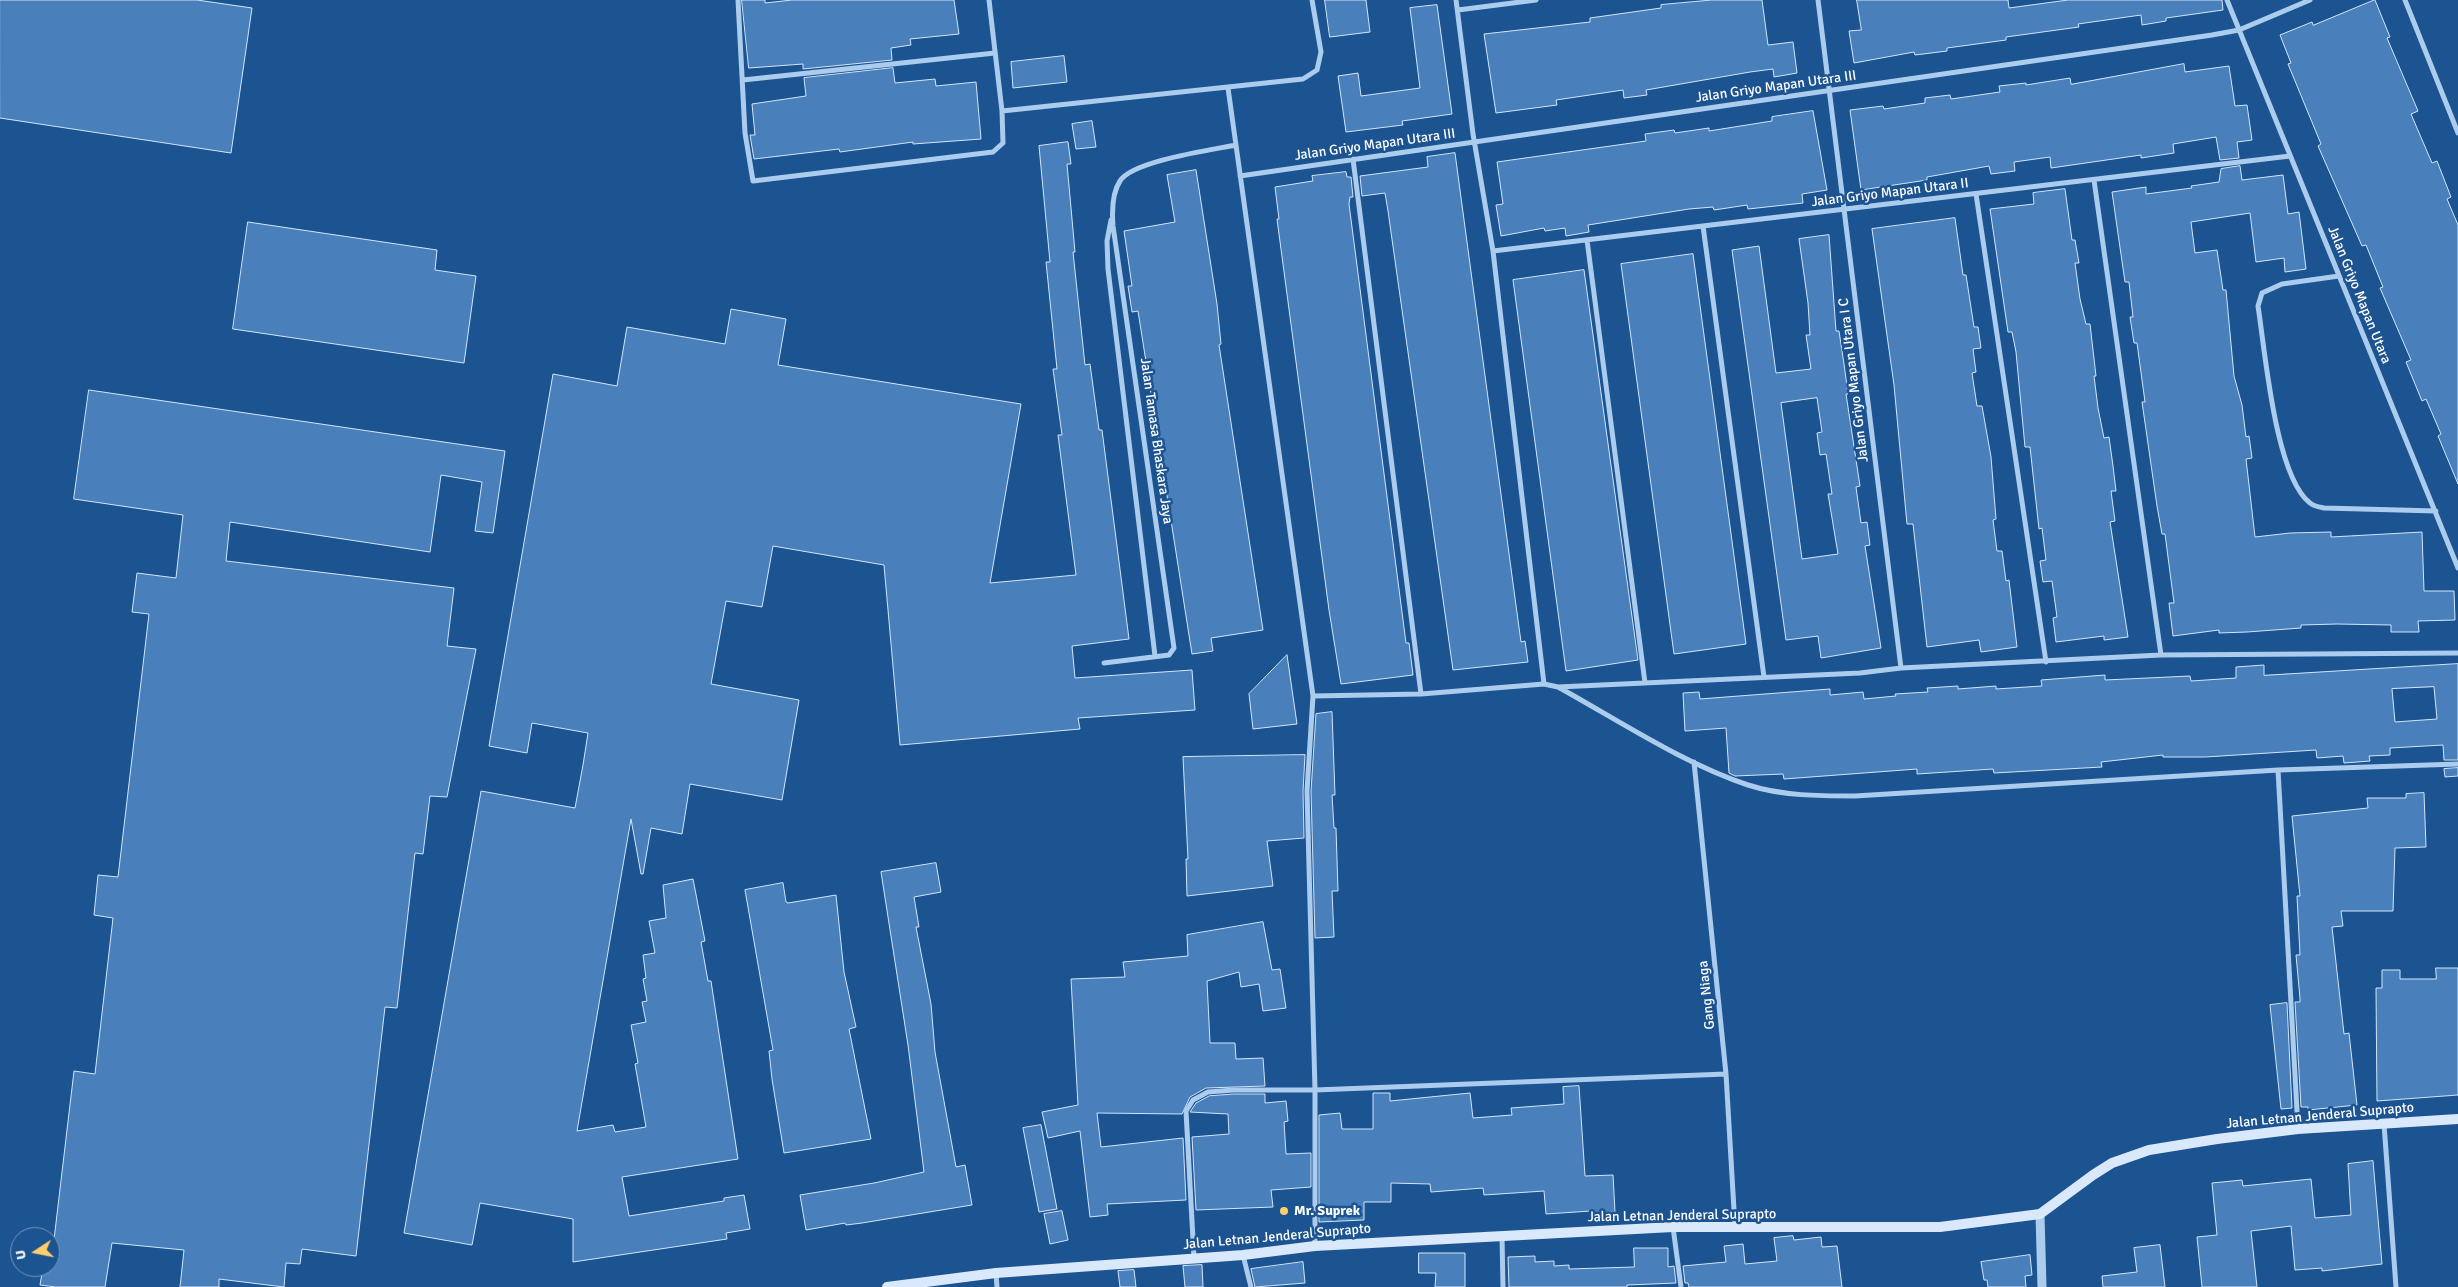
<!DOCTYPE html>
<html>
<head>
<meta charset="utf-8">
<style>
  body { margin:0 }
  #map { position:relative; width:2458px; height:1287px; overflow:hidden; background:#1c5391; font-family:Signika,sans-serif }
  canvas { display:block }
  .north { position:absolute; left:10px; top:1227px; width:50px; height:50px; box-sizing:border-box; background:#1c5391; border:1px solid #7798bd; border-radius:50%; rotate:259deg; font-size:14px; font-weight:700; line-height:20px; text-align:center; color:#fff }
  .north::after { content:''; display:block; margin:auto; width:18px; height:22px; background:#fecf6a; clip-path:polygon(50% 0,100% 100%,50% 72%,0 100%) }
</style>
</head>
<body>
<div id="map">
<canvas width="2458" height="1287"></canvas>
<div class="north">U</div>
</div>
<script>
const context = document.querySelector('canvas').getContext('2d');
context.lineJoin = 'round';
function fill(path, color) { context.fillStyle = color; context.fill(path, 'evenodd'); }
function trace(path, color, width, dash) { context.strokeStyle = color; context.lineWidth = width; context.lineCap = dash ? 'butt' : 'round'; context.setLineDash(dash || []); context.stroke(path); }
function write(font, color, halo, rows, align = 'center') {
  context.font = font + ' Signika,sans-serif'; context.lineWidth = 5; context.setLineDash([]); context.textBaseline = 'middle'; context.strokeStyle = halo; context.fillStyle = color; for (const [text, x, y, turn = 0] of rows) {
    context.save(); context.translate(x, y); context.rotate((+turn || 0) * Math.PI / 180); context.textAlign = isNaN(turn) ? turn : align; if (halo) context.strokeText(text, 0, 0); context.fillText(text, 0, 0); context.restore();
  }
}
const building = new Path2D(`
  M 0,0 L 197,0 L 252,8 L 231,153 L 0,118 Z
  M 742,0 L 765,0 L 765,3 L 792,0 L 954,0 L 959,34 L 910,39 L 911,45 L 891,48 L 892,60 L 803,69 L 803,64 L 749,68 Z
  M 1325,0 L 1366,0 L 1370,32 L 1330,37 Z
  M 1712,0 L 1762,0 L 1768,45 L 1793,42 L 1797,73 L 1774,77 L 1773,69 L 1750,72 L 1646,90 L 1647,95 L 1624,98 L 1623,90 L 1556,100 L 1557,105 L 1496,113 L 1484,34 L 1590,22 L 1590,18 L 1661,8 L 1661,5 Z
  M 1857,0 L 2008,0 L 2009,8 L 2068,0 L 2222,0 L 2223,10 L 2166,18 L 2166,21 L 2142,25 L 2141,15 L 2078,24 L 2079,27 L 2006,37 L 2006,40 L 1947,48 L 1947,51 L 1915,55 L 1914,52 L 1854,63 L 1849,31 L 1861,30 Z
  M 2375,0 L 2390,37 L 2387,38 L 2418,111 L 2411,114 L 2432,163 L 2437,161 L 2451,197 L 2447,199 L 2458,225 L 2458,484 L 2438,436 L 2441,434 L 2426,399 L 2422,401 L 2406,362 L 2411,360 L 2380,288 L 2383,287 L 2366,245 L 2362,246 L 2318,146 L 2321,144 L 2288,64 L 2291,63 L 2280,35 L 2312,22 L 2313,25 Z
  M 1437,5 L 1452,114 L 1402,121 L 1403,125 L 1346,132 L 1338,76 L 1358,73 L 1361,96 L 1420,88 L 1410,8 Z
  M 1064,56 L 1067,82 L 1013,88 L 1011,62 Z
  M 2184,64 L 2185,72 L 2229,66 L 2235,106 L 2247,105 L 2252,140 L 2237,142 L 2239,158 L 2220,160 L 2216,137 L 2173,144 L 2174,153 L 2141,158 L 2141,155 L 2051,168 L 2050,157 L 2014,162 L 2015,171 L 1991,174 L 1989,166 L 1927,177 L 1927,180 L 1861,190 L 1850,110 L 1883,106 L 1884,109 L 1925,103 L 1925,98 L 1950,95 L 1951,99 L 2000,92 L 1999,86 L 2026,83 L 2026,85 L 2070,78 L 2071,84 Z
  M 893,68 L 895,83 L 935,79 L 936,86 L 976,82 L 981,139 L 913,144 L 913,142 L 840,152 L 839,149 L 754,159 L 750,135 L 755,135 L 752,104 L 806,96 L 804,78 Z
  M 1813,111 L 1827,190 L 1802,194 L 1803,203 L 1748,209 L 1747,205 L 1714,210 L 1713,207 L 1689,209 L 1588,225 L 1589,232 L 1566,236 L 1565,228 L 1545,231 L 1544,228 L 1501,236 L 1496,205 L 1503,204 L 1497,162 L 1646,141 L 1645,134 L 1674,130 L 1675,133 L 1709,128 L 1709,131 L 1772,121 L 1772,117 Z
  M 1092,121 L 1096,147 L 1076,149 L 1072,124 Z
  M 1068,142 L 1071,164 L 1067,164 L 1075,252 L 1073,252 L 1085,365 L 1090,364 L 1099,430 L 1102,430 L 1129,639 L 1072,646 L 1075,678 L 1192,670 L 1195,710 L 1078,718 L 1080,729 L 900,745 L 884,565 L 773,546 L 762,607 L 726,601 L 711,684 L 799,700 L 782,800 L 690,784 L 682,834 L 651,828 L 643,874 L 641,874 L 631,819 L 577,1131 L 613,1125 L 615,1132 L 646,1127 L 635,1064 L 638,1063 L 631,1025 L 646,1022 L 642,1002 L 647,1001 L 643,979 L 646,978 L 643,955 L 655,953 L 649,921 L 666,918 L 663,885 L 693,879 L 705,941 L 701,942 L 708,981 L 711,981 L 738,1159 L 622,1177 L 629,1216 L 724,1201 L 724,1198 L 744,1195 L 750,1229 L 726,1233 L 727,1239 L 573,1262 L 573,1219 L 480,1203 L 472,1245 L 404,1233 L 481,791 L 575,808 L 583,765 L 588,733 L 532,723 L 527,753 L 489,746 L 553,374 L 617,386 L 627,327 L 725,344 L 731,309 L 786,319 L 778,365 L 1021,404 L 990,583 L 1076,575 L 1058,435 L 1062,435 L 1053,369 L 1057,369 L 1046,262 L 1050,262 L 1039,146 Z
  M 1455,153 L 1515,598 L 1521,642 L 1525,641 L 1528,662 L 1453,670 L 1388,211 L 1385,193 L 1362,196 L 1360,176 L 1428,167 L 1427,157 Z
  M 2240,166 L 2242,180 L 2283,175 L 2288,214 L 2299,212 L 2306,269 L 2285,272 L 2284,258 L 2256,262 L 2250,213 L 2191,222 L 2195,253 L 2217,250 L 2223,290 L 2226,290 L 2234,376 L 2242,405 L 2246,437 L 2249,436 L 2252,458 L 2246,459 L 2255,537 L 2290,533 L 2331,532 L 2331,537 L 2422,532 L 2424,591 L 2454,591 L 2455,620 L 2418,621 L 2419,632 L 2391,632 L 2391,625 L 2337,624 L 2301,625 L 2301,628 L 2247,632 L 2219,633 L 2219,630 L 2173,636 L 2169,603 L 2174,603 L 2165,534 L 2162,534 L 2157,506 L 2142,402 L 2145,402 L 2137,343 L 2134,343 L 2130,317 L 2133,317 L 2129,282 L 2125,282 L 2112,192 L 2146,187 L 2146,194 L 2192,188 L 2191,186 L 2219,182 L 2221,169 Z
  M 1196,170 L 1217,304 L 1221,344 L 1219,345 L 1263,630 L 1211,638 L 1213,651 L 1192,654 L 1138,311 L 1132,312 L 1128,286 L 1132,286 L 1124,231 L 1175,222 L 1167,175 Z
  M 1346,172 L 1347,177 L 1351,177 L 1353,197 L 1350,197 L 1349,204 L 1406,643 L 1409,643 L 1413,675 L 1341,684 L 1329,610 L 1277,219 L 1279,219 L 1275,187 L 1313,181 L 1312,176 Z
  M 2065,189 L 2072,240 L 2075,240 L 2079,263 L 2075,263 L 2080,299 L 2086,324 L 2090,324 L 2096,376 L 2094,376 L 2098,408 L 2104,438 L 2109,437 L 2113,466 L 2116,491 L 2111,491 L 2115,521 L 2110,522 L 2128,637 L 2104,640 L 2104,636 L 2056,642 L 2053,618 L 2057,617 L 2052,581 L 2043,582 L 2040,561 L 2046,560 L 2042,528 L 2039,529 L 2030,447 L 2025,447 L 2016,352 L 2012,332 L 2008,332 L 1990,209 L 2034,204 L 2033,193 Z
  M 1955,218 L 1963,275 L 1966,275 L 1974,327 L 1978,327 L 1981,348 L 1973,349 L 1976,372 L 1972,373 L 1977,406 L 1982,406 L 1991,457 L 1996,519 L 1993,520 L 1997,551 L 2002,551 L 2006,581 L 2009,580 L 2017,647 L 1981,652 L 1979,640 L 1927,647 L 1913,524 L 1907,524 L 1894,385 L 1872,229 Z
  M 248,222 L 437,250 L 435,270 L 476,276 L 464,363 L 233,329 Z
  M 1829,235 L 1836,331 L 1839,331 L 1844,364 L 1848,394 L 1846,394 L 1860,486 L 1856,487 L 1861,523 L 1867,522 L 1870,545 L 1865,546 L 1881,648 L 1821,658 L 1818,636 L 1786,640 L 1732,250 L 1759,246 L 1776,373 L 1811,369 L 1806,335 L 1810,335 L 1808,303 L 1799,239 ZM 1817,398 L 1822,432 L 1817,433 L 1820,455 L 1826,454 L 1832,494 L 1828,494 L 1838,554 L 1802,559 L 1781,403 Z
  M 1693,254 L 1746,644 L 1674,654 L 1621,264 Z
  M 1584,270 L 1638,660 L 1566,671 L 1513,280 Z
  M 89,390 L 505,451 L 493,533 L 475,531 L 482,482 L 441,475 L 430,552 L 230,522 L 226,561 L 454,588 L 447,646 L 476,649 L 447,797 L 430,796 L 423,854 L 415,853 L 397,1008 L 385,1007 L 356,1256 L 302,1249 L 300,1264 L 286,1263 L 284,1287 L 219,1279 L 219,1287 L 180,1287 L 184,1250 L 112,1243 L 105,1287 L 56,1287 L 40,1285 L 43,1267 L 50,1267 L 50,1247 L 53,1248 L 74,1071 L 95,1074 L 113,918 L 94,915 L 98,875 L 118,877 L 149,614 L 132,612 L 137,573 L 176,578 L 183,515 L 74,499 Z
  M 1287,655 L 1297,724 L 1253,729 L 1249,694 Z
  M 2458,664 L 2458,760 L 2444,760 L 2443,745 L 2390,748 L 2390,755 L 2369,756 L 2370,761 L 2344,763 L 2343,756 L 2317,758 L 2316,750 L 2205,757 L 2163,757 L 2163,755 L 2101,762 L 2102,767 L 1994,773 L 1993,769 L 1917,774 L 1917,769 L 1784,779 L 1783,774 L 1735,776 L 1729,773 L 1726,728 L 1685,731 L 1683,693 L 1699,692 L 1700,699 L 1830,689 L 1830,695 L 1863,692 L 1864,699 L 1896,696 L 1895,694 L 1928,692 L 1927,688 L 1958,686 L 1958,689 L 1996,686 L 1996,689 L 2042,686 L 2041,680 L 2105,675 L 2105,680 L 2190,676 L 2191,681 L 2236,678 L 2236,667 L 2264,665 L 2264,675 ZM 2434,687 L 2437,719 L 2395,722 L 2392,689 Z
  M 1332,712 L 1335,795 L 1332,795 L 1334,828 L 1336,828 L 1338,891 L 1332,891 L 1334,937 L 1315,938 L 1311,791 L 1316,714 Z
  M 1305,755 L 1303,791 L 1304,838 L 1267,841 L 1273,886 L 1187,896 L 1186,859 L 1188,859 L 1183,757 Z
  M 2458,768 L 2458,776 L 2445,777 L 2444,769 Z
  M 2424,793 L 2426,847 L 2395,848 L 2393,911 L 2341,911 L 2343,926 L 2332,927 L 2344,1034 L 2349,1033 L 2357,1105 L 2308,1110 L 2308,1107 L 2301,1107 L 2295,1002 L 2300,1002 L 2300,998 L 2296,955 L 2300,955 L 2297,896 L 2300,896 L 2292,816 L 2368,808 L 2367,798 L 2406,798 L 2406,794 Z
  M 936,863 L 941,892 L 914,897 L 919,927 L 916,927 L 931,1004 L 935,1052 L 956,1167 L 965,1165 L 972,1205 L 862,1223 L 846,1225 L 845,1223 L 806,1230 L 800,1195 L 874,1183 L 924,1172 L 908,1045 L 881,872 Z
  M 783,883 L 786,902 L 788,903 L 836,895 L 844,972 L 856,1027 L 849,1029 L 871,1139 L 784,1153 L 772,1079 L 769,1051 L 773,1050 L 745,890 Z
  M 1263,922 L 1272,970 L 1280,969 L 1286,1008 L 1263,1011 L 1259,984 L 1241,987 L 1239,972 L 1207,981 L 1210,1043 L 1235,1043 L 1236,1059 L 1263,1058 L 1265,1086 L 1206,1088 L 1190,1097 L 1182,1114 L 1097,1113 L 1101,1147 L 1183,1138 L 1186,1200 L 1107,1204 L 1108,1215 L 1090,1217 L 1080,1131 L 1048,1138 L 1042,1112 L 1078,1105 L 1071,979 L 1125,977 L 1123,962 L 1188,956 L 1187,935 Z
  M 2436,968 L 2458,968 L 2458,1095 L 2377,1101 L 2376,988 L 2382,988 L 2382,970 L 2400,970 L 2400,979 L 2436,979 Z
  M 2287,1003 L 2292,1108 L 2281,1109 L 2270,1005 Z
  M 1579,1086 L 1585,1176 L 1613,1175 L 1615,1212 L 1591,1213 L 1591,1211 L 1546,1214 L 1544,1191 L 1484,1195 L 1483,1188 L 1431,1192 L 1430,1184 L 1391,1183 L 1391,1202 L 1364,1202 L 1364,1220 L 1319,1222 L 1319,1115 L 1340,1113 L 1342,1129 L 1373,1129 L 1373,1093 L 1390,1093 L 1390,1101 L 1470,1093 L 1473,1118 L 1512,1115 L 1511,1108 L 1564,1104 L 1563,1087 Z
  M 1234,1094 L 1265,1094 L 1265,1103 L 1286,1101 L 1288,1121 L 1284,1122 L 1286,1154 L 1311,1153 L 1311,1187 L 1271,1190 L 1273,1207 L 1196,1210 L 1192,1137 L 1229,1134 L 1228,1114 L 1190,1112 L 1196,1103 L 1209,1096 Z
  M 1041,1125 L 1057,1209 L 1039,1212 L 1023,1128 Z
  M 2373,1161 L 2382,1264 L 2322,1271 L 2322,1268 L 2295,1270 L 2291,1226 L 2251,1231 L 2257,1287 L 2202,1287 L 2197,1237 L 2217,1235 L 2212,1183 L 2242,1180 L 2243,1186 L 2311,1179 L 2315,1218 L 2351,1215 L 2348,1164 Z
  M 1062,1211 L 1068,1240 L 1050,1244 L 1044,1214 Z
  M 1793,1236 L 1794,1240 L 1821,1237 L 1822,1247 L 1837,1246 L 1842,1287 L 1689,1287 L 1688,1283 L 1685,1283 L 1683,1266 L 1726,1262 L 1724,1246 L 1743,1244 L 1745,1264 L 1777,1261 L 1774,1238 Z
  M 2160,1245 L 2165,1287 L 2103,1287 L 2102,1276 L 2137,1272 L 2134,1248 Z
  M 1634,1248 L 1668,1248 L 1668,1267 L 1674,1266 L 1676,1283 L 1627,1285 L 1627,1287 L 1509,1287 L 1508,1257 L 1535,1256 L 1535,1262 L 1554,1261 L 1554,1266 L 1569,1265 L 1569,1269 L 1634,1267 Z
  M 1419,1253 L 1465,1253 L 1465,1287 L 1435,1287 L 1436,1273 L 1419,1273 Z
  M 2030,1255 L 2032,1275 L 2025,1276 L 2026,1287 L 1988,1287 L 1987,1280 L 1984,1280 L 1981,1262 Z
  M 1303,1262 L 1305,1283 L 1255,1287 L 1251,1269 Z
  M 1202,1265 L 1203,1287 L 1185,1287 L 1183,1266 Z
  M 1134,1270 L 1136,1287 L 1120,1287 L 1118,1271 Z`);
const minor = new Path2D(`
  M 738,0 L 745,133 L 753,181 L 993,152 L 1003,143 L 1002,111 L 989,0
  M 1456,0 L 1473,134 L 1493,251 L 1544,684
  M 1818,0 L 1901,668
  M 2227,0 L 2458,568
  M 2405,0 L 2458,133
  M 1458,10 L 1536,0
  M 743,80 L 995,53
  M 1228,88 L 1313,696 L 1307,791 L 1315,1090 L 1315,1246
  M 1002,111 L 1303,79 L 1317,70 L 1321,52 L 1312,0
  M 1353,159 L 1421,694
  M 1240,176 L 2212,35 L 2239,30 L 2310,0
  M 2094,180 L 2161,655
  M 1976,194 L 2046,662
  M 1111,220 L 1107,241 L 1108,269 L 1155,656
  M 1703,226 L 1764,677
  M 1587,240 L 1645,683
  M 1493,251 L 2290,156
  M 2339,276 L 2282,284 L 2262,293 L 2258,306 C 2265,350 2275,476 2310,503 C 2313,506 2319,507 2324,508 L 2436,511
  M 1104,663 L 1169,655 L 1174,648 L 1113,226 C 1112,213 1112,193 1120,181 C 1132,161 1211,150 1236,145
  M 1558,687 C 1618,720 1684,764 1748,785 C 1782,796 1820,796 1855,796 L 2278,770 L 2458,764
  M 1313,696 L 1421,694 L 1544,684 L 1558,687 L 1860,673 L 1901,668 L 2161,655 L 2458,653
  M 1694,762 L 1726,1074 L 1735,1227
  M 2278,770 L 2298,1129
  M 2384,1124 L 2396,1287
  M 1673,1227 L 1681,1287
  M 1502,1236 L 1503,1287
  M 1243,1255 L 1251,1287
  M 1194,1258 L 1186,1111 L 1193,1100 L 1208,1092 L 1234,1090 L 1315,1090 L 1726,1074
  M 996,1273 L 997,1287`);
const tertiary = new Path2D(`
  M 2040,1214 L 2042,1287`);
const secondary = new Path2D(`
  M 887,1287 L 996,1273 L 1243,1255 L 1315,1246 L 1673,1227 L 1940,1227 L 2040,1214 L 2093,1175 L 2112,1163 L 2149,1150 L 2217,1139 L 2298,1129 L 2458,1119`);
const markers = [
  [1284,1211,5,"#fecf6a"]
];
const streetNames = [
  ["Jalan Griyo Mapan Utara III",1776,87,-8],
  ["Jalan Griyo Mapan Utara III",1375,145,-8],
  ["Jalan Griyo Mapan Utara II",1890,193,-7],
  ["Jalan Griyo Mapan Utara",2359,295,68],
  ["Jalan Griyo Mapan Utara I C",1854,380,-97],
  ["Jalan Tamasa Bhaskara Jaya",1156,441,82],
  ["Gang Niaga",1707,995,-96],
  ["Jalan Letnan Jenderal Suprapto",2320,1116,-5],
  ["Jalan Letnan Jenderal Suprapto",1682,1216,-1],
  ["Jalan Letnan Jenderal Suprapto",1277,1237,-5]
];
const poiNames = [
  ["Mr. Suprek",1294,1211]
];
fill(building, '#497fba');
trace(building, '#d2e6fa', 1);
trace(minor, '#acccee', 5);
trace(tertiary, '#acccee', 9);
trace(secondary, '#d9e8fa', 10);
for (const [x, y, r, color] of markers) { const dot = new Path2D(); dot.arc(x, y, r, 0, 2 * Math.PI); context.fillStyle = color; context.fill(dot); trace(dot, '#1c5391', 2); }
write('14px', '#fff', '#1c5391', streetNames);
write('bold 14px', '#fff', '#1c5391', poiNames, 'left');
</script>
</body>
</html>
